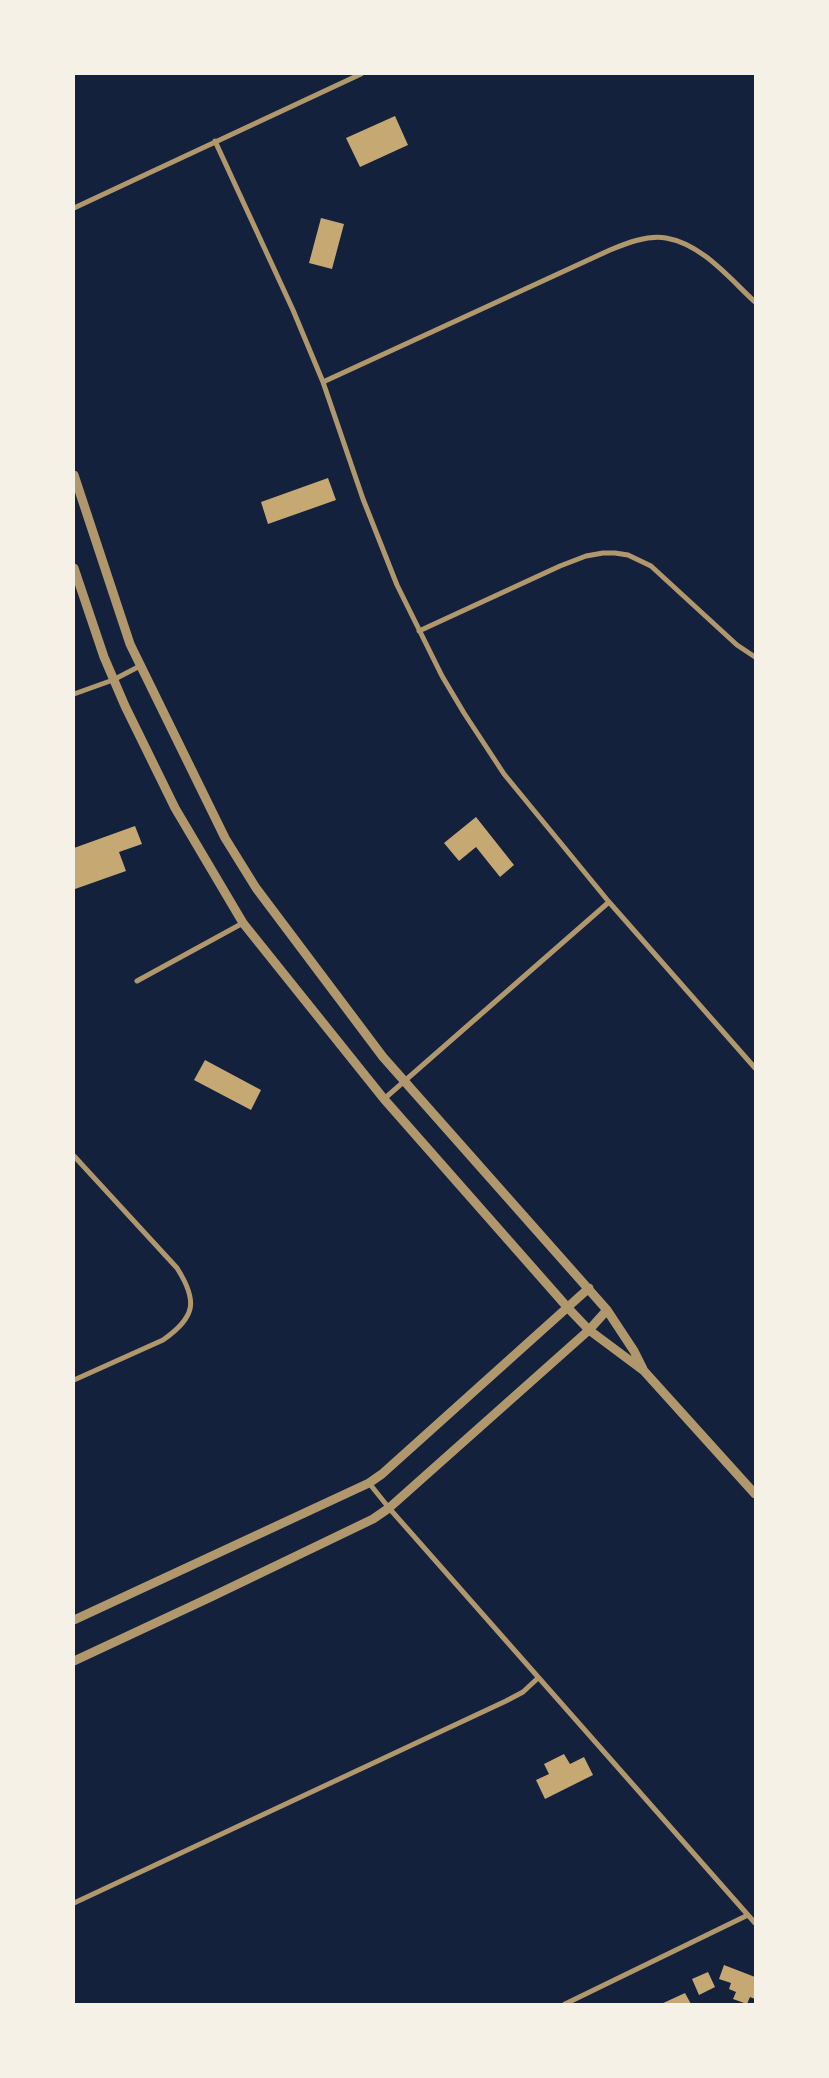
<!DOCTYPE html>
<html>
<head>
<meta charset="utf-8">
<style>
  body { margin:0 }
  #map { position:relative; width:829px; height:2078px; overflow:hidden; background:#14213d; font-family:"Open Sans",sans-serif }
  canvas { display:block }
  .frame { position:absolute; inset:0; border:75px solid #f6f1e7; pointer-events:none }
</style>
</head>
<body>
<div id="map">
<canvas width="829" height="2078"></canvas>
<div class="frame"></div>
</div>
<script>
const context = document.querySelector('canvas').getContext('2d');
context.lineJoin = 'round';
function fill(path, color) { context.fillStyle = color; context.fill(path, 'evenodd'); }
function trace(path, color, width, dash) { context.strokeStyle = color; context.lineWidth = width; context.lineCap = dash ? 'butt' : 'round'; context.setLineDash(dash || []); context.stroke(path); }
const building = new Path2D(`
  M 395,116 L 408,145 L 360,167 L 346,138 Z
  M 321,218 L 344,224 L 332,269 L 309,263 Z
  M 328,478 L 336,500 L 268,524 L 261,502 Z
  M 476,817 L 514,865 L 500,877 L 476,847 L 459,861 L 444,843 Z
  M 135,826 L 142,844 L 119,852 L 126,871 L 75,889 L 74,848 Z
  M 205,1060 L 261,1090 L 251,1110 L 194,1080 Z
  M 564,1754 L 570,1764 L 584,1757 L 593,1775 L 545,1799 L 536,1780 L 549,1774 L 544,1764 Z
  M 724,1965 L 755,1977 L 755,1999 L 750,1997 L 747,2004 L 733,1999 L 736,1992 L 729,1989 L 731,1983 L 719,1979 Z
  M 708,1972 L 715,1987 L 699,1995 L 692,1979 Z
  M 685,1993 L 691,2004 L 661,2004 Z`);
const minor = new Path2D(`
  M 215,141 L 293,310 L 323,382 L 363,499 L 397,585 L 442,676 L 464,713 L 504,774 L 609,902 L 755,1068
  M 74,208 L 361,74
  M 323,382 L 610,250 C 627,243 647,235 666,238 C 702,244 730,279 755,302
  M 419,631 L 560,566 L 586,556 L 603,553 L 615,553 L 628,555 L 651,566 L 737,645 L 755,657
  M 74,694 L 113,680 L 140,666
  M 137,981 L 243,923
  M 384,1099 L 609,902
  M 74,1156 L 177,1268 C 198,1301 196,1317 163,1340 L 74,1380
  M 369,1483 L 389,1508 L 755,1923
  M 74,1903 L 506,1701 L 523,1692 L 538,1678
  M 565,2004 L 748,1915`);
const tertiary = new Path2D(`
  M 74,475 L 130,644 L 225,838 L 256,888 L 383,1057 L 607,1310 L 634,1351 L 643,1369
  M 74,568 L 104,657 L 125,706 L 175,808 L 243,923 L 384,1099 L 568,1308 L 589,1330 L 644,1371 L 755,1494
  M 74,1620 L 369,1483 L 382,1474 L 589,1288
  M 74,1661 L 211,1597 L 373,1519 L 389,1508 L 589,1330 L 607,1310`);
fill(building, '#c6a872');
trace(minor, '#b1986c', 5);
trace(tertiary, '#b1986c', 9);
</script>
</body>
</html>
